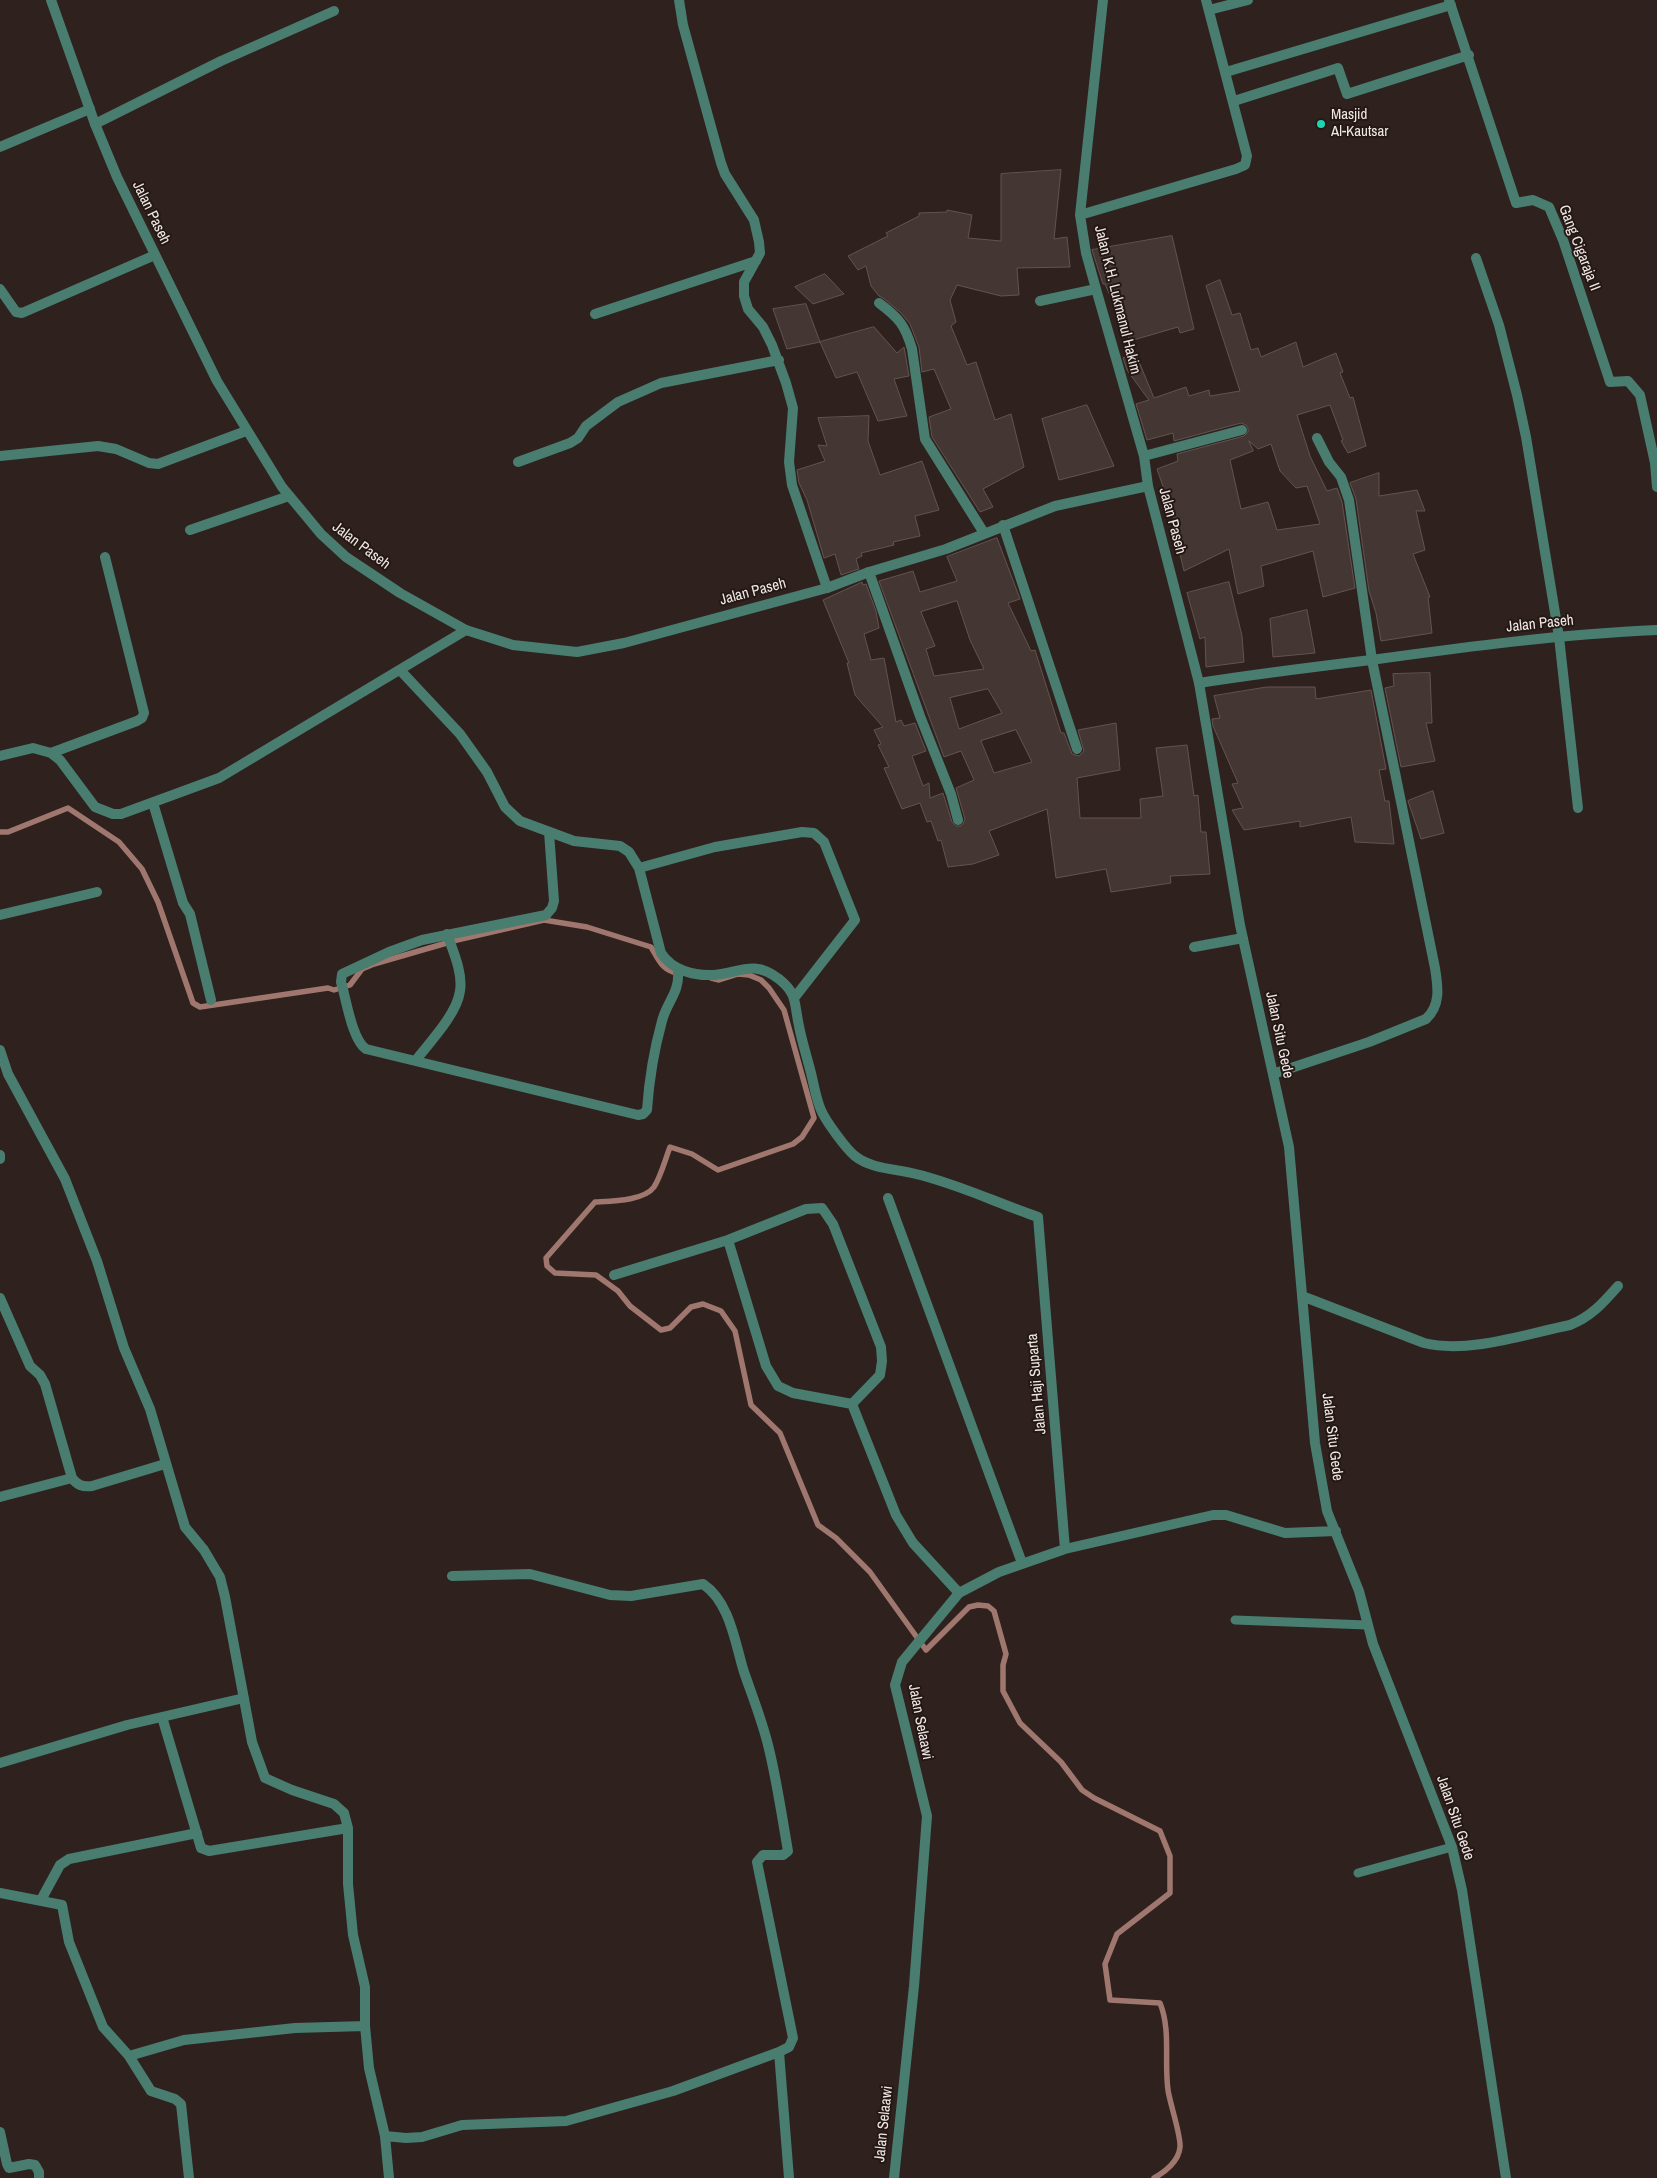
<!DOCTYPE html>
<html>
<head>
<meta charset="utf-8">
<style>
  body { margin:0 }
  canvas { display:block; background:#2e211e }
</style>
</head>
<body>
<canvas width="1657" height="2178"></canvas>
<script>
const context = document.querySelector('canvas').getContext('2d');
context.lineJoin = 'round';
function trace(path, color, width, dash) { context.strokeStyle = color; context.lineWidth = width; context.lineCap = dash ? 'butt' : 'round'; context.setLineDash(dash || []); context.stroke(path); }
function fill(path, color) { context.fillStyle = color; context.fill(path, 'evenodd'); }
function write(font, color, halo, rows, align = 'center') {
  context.font = font + ' "Archivo Narrow",sans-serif'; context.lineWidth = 4; context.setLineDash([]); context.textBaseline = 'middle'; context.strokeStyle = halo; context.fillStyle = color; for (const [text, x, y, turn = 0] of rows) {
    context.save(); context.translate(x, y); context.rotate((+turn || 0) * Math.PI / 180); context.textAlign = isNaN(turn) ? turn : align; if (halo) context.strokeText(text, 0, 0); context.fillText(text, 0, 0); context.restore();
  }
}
const stream = new Path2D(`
  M 0,832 L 8,832 L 68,808 L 119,842 L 142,869 L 158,902 L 193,1003 L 200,1007 L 328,988 L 334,990 L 350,985 L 362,969 L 374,964 L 457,940 L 544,920 L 587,927 L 651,947 C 660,962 661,969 679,974
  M 711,978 L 719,980 L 738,974 L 749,975 L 761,980 L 769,988 L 784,1010 L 814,1118 L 802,1137 L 793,1144 L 718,1170 L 692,1154 L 670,1147 C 665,1160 661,1176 654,1187 C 644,1201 611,1201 595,1202 L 546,1258 L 547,1266 L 555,1273 L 596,1275 L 618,1291 L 630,1306 L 661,1330 L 670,1328 L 691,1307 L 703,1304 L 721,1311 L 735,1331 L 751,1405 L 780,1433 L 818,1525 L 836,1538 L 870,1572 L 926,1650 L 969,1607 L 978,1605 L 988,1606 L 994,1611 L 1006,1654 L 1003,1665 L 1003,1691 L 1020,1723 L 1061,1762 L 1082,1790 L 1094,1798 L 1160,1831 L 1170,1856 L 1170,1893 L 1117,1934 L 1105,1964 L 1110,2000 L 1160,2003 C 1171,2030 1164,2061 1168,2090 C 1170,2104 1181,2135 1180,2147 C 1179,2161 1165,2172 1154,2178`);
const building = new Path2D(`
  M 1061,170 L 1054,239 L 1067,237 L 1070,267 L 1017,268 L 1019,295 L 1001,296 L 957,285 L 950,300 L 956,322 L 951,326 L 967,365 L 976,362 L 995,420 L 1011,414 L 1024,467 L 983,489 L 993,507 L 980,512 L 932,437 L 929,417 L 951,409 L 934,369 L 922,372 L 919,347 L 910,324 L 901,313 L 883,298 L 879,296 L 871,286 L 866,266 L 858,270 L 848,256 L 888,236 L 886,233 L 919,216 L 919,213 L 947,212 L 947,210 L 972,215 L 968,238 L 1001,241 L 1001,174 Z
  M 1172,236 L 1194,329 L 1180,333 L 1178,327 L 1130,341 L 1105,284 L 1103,284 L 1092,250 Z
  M 825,274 L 844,294 L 813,304 L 795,287 Z
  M 1220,280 L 1232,315 L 1240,313 L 1251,350 L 1258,348 L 1261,357 L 1296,342 L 1303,367 L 1336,353 L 1343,372 L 1340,373 L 1350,398 L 1353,397 L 1366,446 L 1348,453 L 1341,441 L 1343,440 L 1330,405 L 1297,415 L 1310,456 L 1327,491 L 1337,488 L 1342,502 L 1355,588 L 1323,597 L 1313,551 L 1261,566 L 1264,586 L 1238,594 L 1229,549 L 1184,571 L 1173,525 L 1176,524 L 1157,469 L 1178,461 L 1177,454 L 1244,436 L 1248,432 L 1248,428 L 1246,425 L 1241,423 L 1174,441 L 1173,433 L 1147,440 L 1136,404 L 1149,400 L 1127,370 L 1123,358 L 1135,352 L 1154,398 L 1186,387 L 1189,396 L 1209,390 L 1210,396 L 1240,391 L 1206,286 ZM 1249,441 L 1258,449 L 1271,444 L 1280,471 L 1296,488 L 1307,486 L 1320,524 L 1277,530 L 1268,502 L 1241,509 L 1230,460 L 1253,451 Z
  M 806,304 L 820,342 L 787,349 L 773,309 Z
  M 874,327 L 897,353 L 904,347 L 909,376 L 894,379 L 907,416 L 878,421 L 857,372 L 836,378 L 820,342 Z
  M 1087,405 L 1114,466 L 1059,480 L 1042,419 Z
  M 869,416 L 868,441 L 880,475 L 922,461 L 939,510 L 915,516 L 920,536 L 893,542 L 894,545 L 861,553 L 862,556 L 856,559 L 859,569 L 841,575 L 835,554 L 824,558 L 807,500 L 799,483 L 797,470 L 825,461 L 818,445 L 827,446 L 818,418 Z
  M 1379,473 L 1379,496 L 1417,490 L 1425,511 L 1416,511 L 1425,550 L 1413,554 L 1430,597 L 1428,597 L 1432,633 L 1381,641 L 1376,613 L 1369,591 L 1356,499 L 1350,483 Z
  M 997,538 L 1020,599 L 1008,603 L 1031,651 L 1035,650 L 1061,733 L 1064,733 L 1072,754 L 1079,756 L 1084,751 L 1078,730 L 1116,723 L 1120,770 L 1077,778 L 1080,818 L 1141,818 L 1140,799 L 1163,796 L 1156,748 L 1187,745 L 1194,796 L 1198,795 L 1201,832 L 1206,832 L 1210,874 L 1170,876 L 1171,883 L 1111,892 L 1106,869 L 1056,878 L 1047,809 L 989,831 L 999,855 L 973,864 L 948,867 L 941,840 L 938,841 L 931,821 L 927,822 L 920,803 L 902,809 L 884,768 L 889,767 L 878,745 L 881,744 L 874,730 L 883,727 L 855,695 L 847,663 L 849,663 L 823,600 L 862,582 L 863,585 L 866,584 L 876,611 L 879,628 L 864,634 L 871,660 L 884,658 L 896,722 L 901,720 L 904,726 L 915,723 L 926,751 L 912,756 L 923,786 L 929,783 L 930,798 L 943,793 L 952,822 L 956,826 L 960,826 L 963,824 L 965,819 L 956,788 L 974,780 L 961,751 L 944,757 L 879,581 L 913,571 L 920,592 L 957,581 L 947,557 ZM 957,601 L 970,640 L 984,669 L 934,676 L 926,649 L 935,646 L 921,612 ZM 988,689 L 1002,713 L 959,729 L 950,698 ZM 1016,730 L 1032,762 L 994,773 L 981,741 Z
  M 1229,582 L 1242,636 L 1244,662 L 1206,667 L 1205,637 L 1200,639 L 1187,593 Z
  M 1307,610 L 1315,653 L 1273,657 L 1270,619 Z
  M 1430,673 L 1432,723 L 1426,723 L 1435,761 L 1401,767 L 1385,688 L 1394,686 L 1393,674 Z
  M 1267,687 L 1315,687 L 1316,699 L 1371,690 L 1386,769 L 1379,770 L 1385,801 L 1389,801 L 1394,844 L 1355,842 L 1351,817 L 1300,827 L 1300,821 L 1244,830 L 1232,810 L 1243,808 L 1232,784 L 1238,783 L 1213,726 L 1212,719 L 1220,718 L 1214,696 Z
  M 1433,791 L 1444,833 L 1421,839 L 1408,801 Z`);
const service = new Path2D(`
  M 1235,1620 L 1367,1625
  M 1358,1873 L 1452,1847`);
const minor = new Path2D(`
  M 679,0 L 683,25 L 721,163 L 725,174 L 754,220 L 759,242 L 760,253 L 744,282 L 744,296 L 748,309 L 763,327 L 772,345 L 786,383 L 793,408 L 789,462 L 792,485 L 827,588
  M 1103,0 L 1080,215 L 1086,253 L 1096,289 L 1144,456 L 1148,486
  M 1449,0 L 1516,203 L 1533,200 L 1549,207 L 1563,240 L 1610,382 L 1628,381 L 1640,395 L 1655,463 L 1657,487
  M 1209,10 L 1248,0
  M 1226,72 L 1451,5
  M 1234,101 L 1338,68 L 1347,94 L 1469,55
  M 95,124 L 221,61 L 334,11
  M 0,147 L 90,109
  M 1080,215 L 1236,169 L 1245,165 L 1247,156 L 1206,0
  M 1476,258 L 1499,325 L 1517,395 L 1526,437 L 1559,637 L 1578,808
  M 0,289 L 16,312 L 22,313 L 155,255
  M 1040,301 L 1096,289
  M 879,303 C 899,318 905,325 912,349 L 925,439 L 984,533
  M 595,314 L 756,261
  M 0,456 L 98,446 L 116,449 L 149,463 L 158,464 L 246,431
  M 1144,456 L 1242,430
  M 518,462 L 570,443 L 578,438 L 586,426 L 618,402 L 661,383 L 779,360
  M 1003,525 L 1077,749
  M 190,530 L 289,496
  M 869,572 L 920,716 L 951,794 L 958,820
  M 400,670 L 460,734 L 487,772 L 505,807 L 520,821 L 574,841 L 620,846 L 629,852 L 639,868
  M 1199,683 L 1240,925 L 1289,1147 L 1315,1443 L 1327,1511 L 1359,1591 L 1373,1644 L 1452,1847 L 1462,1890 L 1506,2178
  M 51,753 L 137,721 L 142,718 L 144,713 L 105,557
  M 0,756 L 33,748 L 51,753 L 60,760 L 95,807 L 113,814 L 121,814 L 219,778 L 466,630
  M 153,803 L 183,903 L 190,914 L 211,1000
  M 549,832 L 554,901 L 552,908 L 546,915 L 422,940 L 389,952 L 342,974 L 341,982 C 346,998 352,1040 366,1049 L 638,1115 L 643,1114 L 647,1110 C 649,1081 654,1050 662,1021 C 667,1001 680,993 678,970
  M 0,915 L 97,892
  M 1194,947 L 1243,938
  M 795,997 L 855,920 L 824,842 L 814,833 L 802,832 L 715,847 L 639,868 L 661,953 C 672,970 693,976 714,975 C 740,973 753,959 779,979 C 798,994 794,1004 799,1026 C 802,1042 807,1057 811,1073 C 814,1085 816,1099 821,1110 C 825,1120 846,1149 855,1156 C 871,1169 897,1169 916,1174 C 958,1184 997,1203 1038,1217 L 1065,1549
  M 0,1050 L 8,1074 L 65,1179 L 97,1261 L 124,1348 L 150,1409 L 185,1527 L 204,1550 L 220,1577 L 225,1597 L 252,1742 L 265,1778 L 292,1790 L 334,1804 L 344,1813 L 348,1828 L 348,1884 L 353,1935 L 365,1987 L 365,2026
  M 416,1060 C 430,1042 457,1014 460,991 C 463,973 453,951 447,934
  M 1273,1074 L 1369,1042 L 1426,1019 C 1441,1005 1438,987 1435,968 L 1372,660 L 1349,500 L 1341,477 L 1329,462 L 1317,438
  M 0,1155 L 0,1159
  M 888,1198 L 1022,1563
  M 728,1240 L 766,1366 L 778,1386 L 793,1393 L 852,1404 L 896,1515 L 913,1543 L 959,1593
  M 614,1275 L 728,1240 L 806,1209 L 822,1208 L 833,1224 L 881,1347 L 882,1361 L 880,1375 L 852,1404
  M 1302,1296 L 1424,1343 C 1469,1354 1525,1334 1570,1325 C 1591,1317 1603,1303 1618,1286
  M 0,1298 L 30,1366 L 40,1375 L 45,1384 L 72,1478 C 77,1485 82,1487 92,1486 L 165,1464
  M 0,1497 L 72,1478
  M 162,1717 L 201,1848 L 209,1851 L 348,1828
  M 0,1763 L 127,1725 L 244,1698
  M 0,1893 L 62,1905 L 69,1942 L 103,2027 L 129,2056 L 151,2091 L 175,2099 L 181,2104 L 189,2178
  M 41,1900 L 60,1865 L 69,1859 L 197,1833
  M 779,2052 L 789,2178
  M 129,2056 L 184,2040 L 295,2028 L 365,2026 L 369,2068 L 385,2136 L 389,2178
  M 0,2132 L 7,2164 L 9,2168 L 29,2164 L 35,2165 L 39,2172 L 39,2178
  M 385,2136 L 406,2138 L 422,2137 L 462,2125 L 566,2121 L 673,2091 L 779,2052 L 789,2047 L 793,2038 L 757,1862 L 763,1855 L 783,1855 L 788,1851 C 782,1817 777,1782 769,1749 C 763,1723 753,1698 744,1672 C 735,1643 730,1602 703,1584 L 631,1596 L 610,1595 L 530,1574 L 452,1576
  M 894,2178 L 914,1986 L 927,1816 L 895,1685 L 902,1662 L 959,1593 L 999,1572 L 1065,1549 L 1213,1515 L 1226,1515 L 1285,1533 L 1336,1531`);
const tertiary = new Path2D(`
  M 51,0 L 95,124 L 117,177 L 217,381 L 282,487 L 321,534 L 346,557 L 400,593 L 466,630 L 513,645 L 577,652 L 624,643 L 827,588 L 869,572 L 946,549 L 1055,506 L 1148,486 L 1199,683 C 1256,674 1313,667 1371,660 C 1466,647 1561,634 1657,630`);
const markers = [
  [1321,124,5,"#1dd5b1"]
];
const poiNames = [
  ["Masjid",1331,115],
  ["Al-Kautsar",1331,132]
];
const streetNames = [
  ["Jalan Paseh",151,213,64],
  ["Gang Cigaraja II",1579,248,69],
  ["Jalan K.H. Lukmanul Hakim",1117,300,76],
  ["Jalan Paseh",1172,521,75],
  ["Jalan Paseh",361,546,37],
  ["Jalan Paseh",753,592,-15],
  ["Jalan Paseh",1540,624,-6],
  ["Jalan Situ Gede",1279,1035,78],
  ["Jalan Haji Suparta",1037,1384,-95],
  ["Jalan Situ Gede",1332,1437,83],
  ["Jalan Selaawi",920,1722,79],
  ["Jalan Situ Gede",1455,1818,71],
  ["Jalan Selaawi",884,2124,-84]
];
trace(stream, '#9f776e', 5.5);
fill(building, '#443733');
trace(building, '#625350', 1);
trace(service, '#487d6f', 9);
trace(minor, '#487d6f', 10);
trace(tertiary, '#487d6f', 10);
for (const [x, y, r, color] of markers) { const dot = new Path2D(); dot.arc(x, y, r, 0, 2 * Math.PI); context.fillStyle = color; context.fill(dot); trace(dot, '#241815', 2); }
write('15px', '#f1e8e6', '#241815', poiNames, 'left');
write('15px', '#f1e8e6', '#241815', streetNames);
</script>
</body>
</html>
